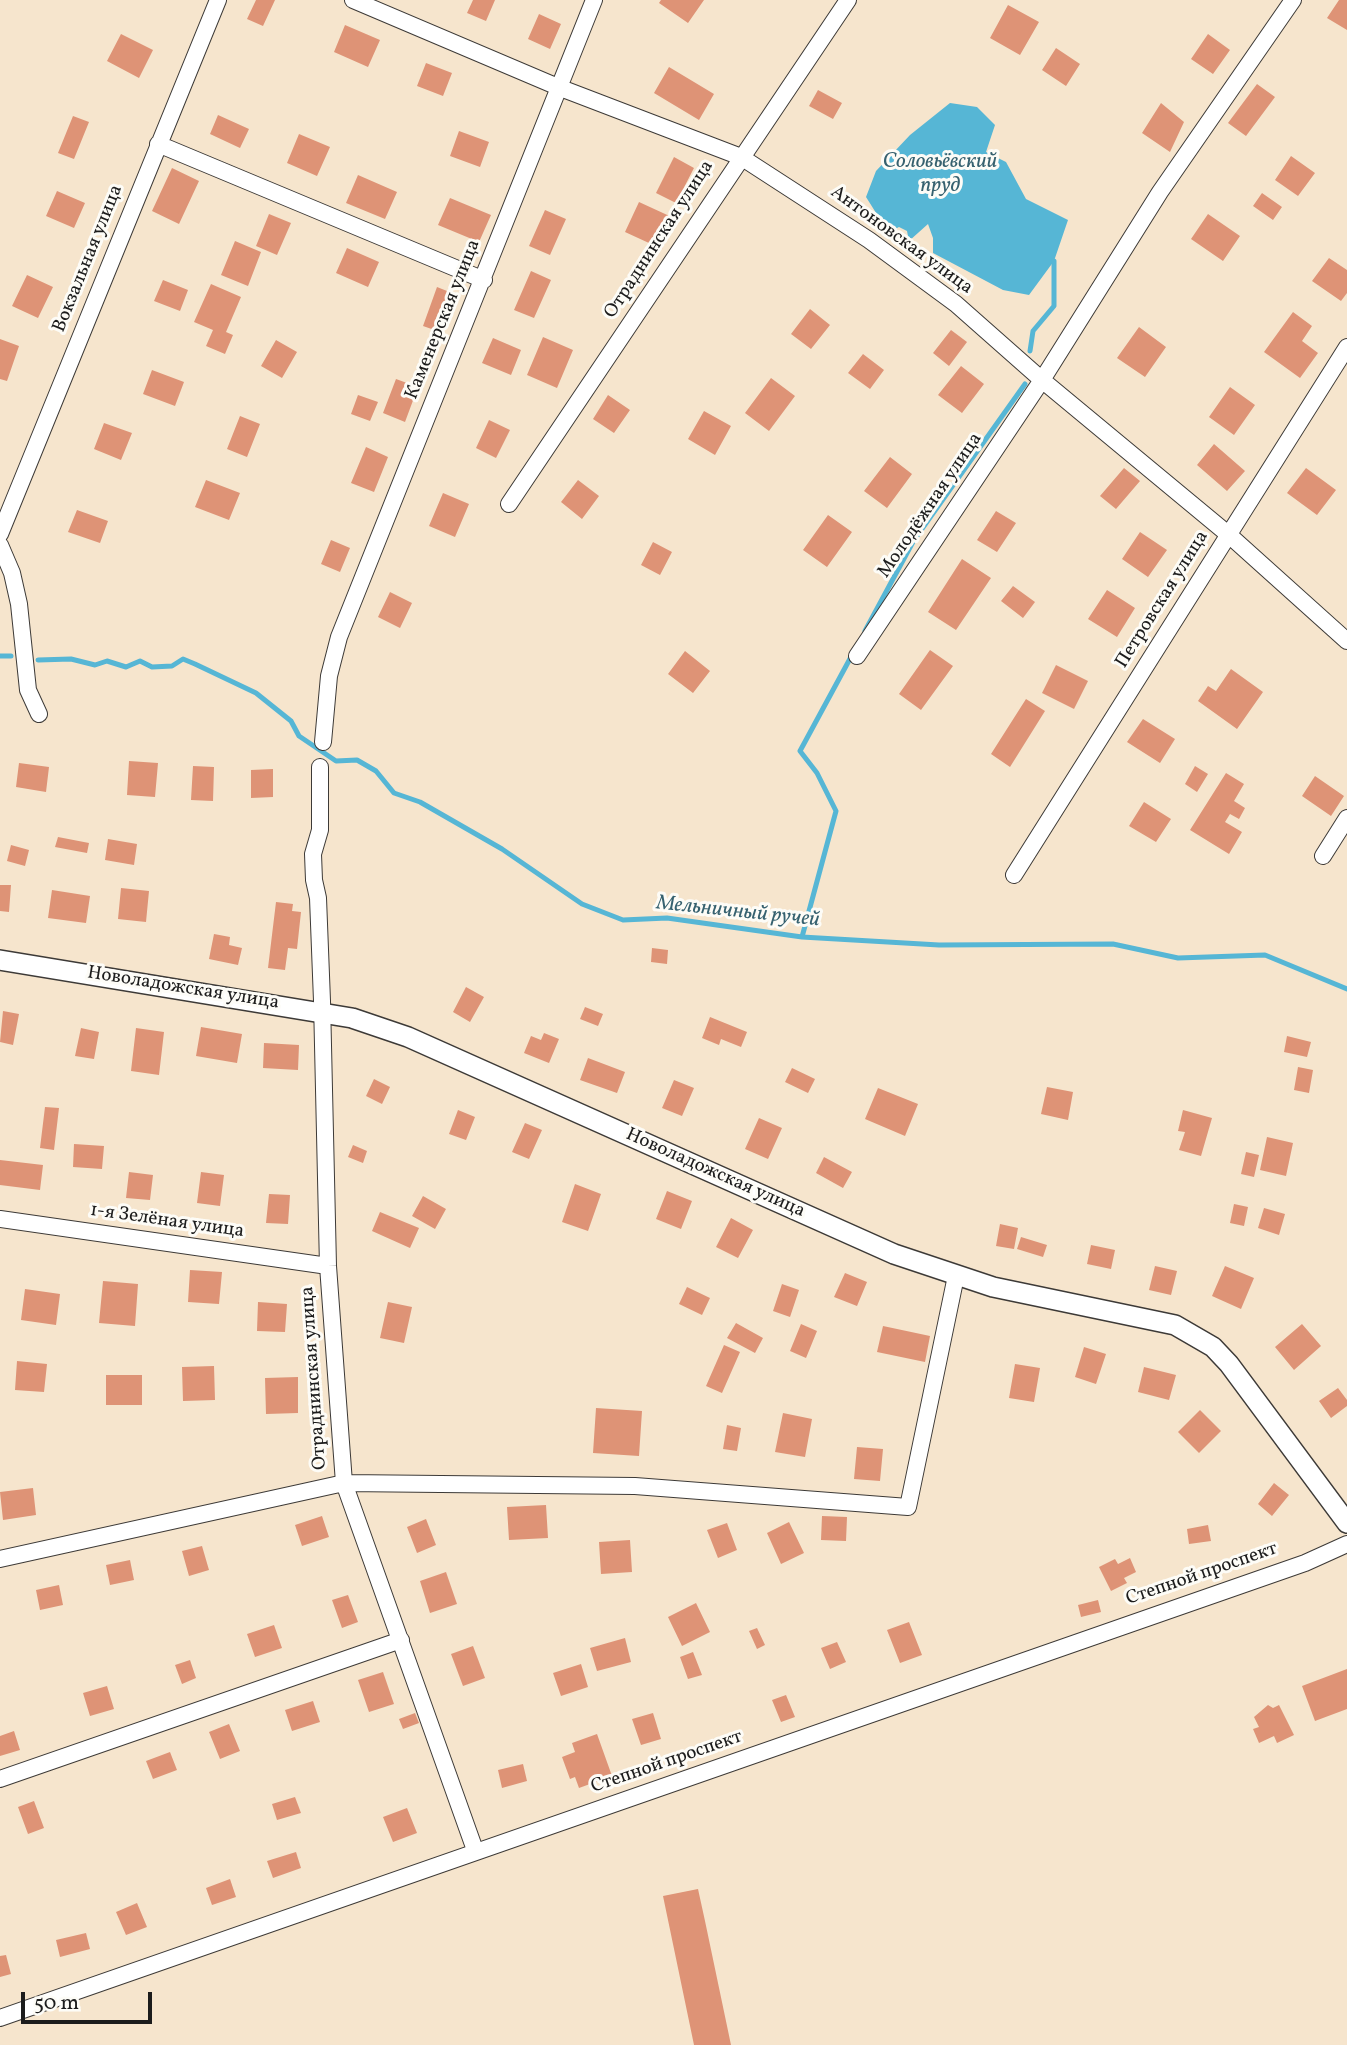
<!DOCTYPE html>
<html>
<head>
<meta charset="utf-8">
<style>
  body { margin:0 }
  #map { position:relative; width:1347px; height:2045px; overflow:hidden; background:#f6e5cd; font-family:Vollkorn,serif }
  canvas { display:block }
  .scale { position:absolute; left:21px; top:1992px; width:131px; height:32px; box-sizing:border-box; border:4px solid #1c1c1c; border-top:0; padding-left:9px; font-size:21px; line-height:24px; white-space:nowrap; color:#1c1c1c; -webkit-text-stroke:5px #fdfcf7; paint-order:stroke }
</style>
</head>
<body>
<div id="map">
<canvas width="1347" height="2045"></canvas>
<div class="scale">50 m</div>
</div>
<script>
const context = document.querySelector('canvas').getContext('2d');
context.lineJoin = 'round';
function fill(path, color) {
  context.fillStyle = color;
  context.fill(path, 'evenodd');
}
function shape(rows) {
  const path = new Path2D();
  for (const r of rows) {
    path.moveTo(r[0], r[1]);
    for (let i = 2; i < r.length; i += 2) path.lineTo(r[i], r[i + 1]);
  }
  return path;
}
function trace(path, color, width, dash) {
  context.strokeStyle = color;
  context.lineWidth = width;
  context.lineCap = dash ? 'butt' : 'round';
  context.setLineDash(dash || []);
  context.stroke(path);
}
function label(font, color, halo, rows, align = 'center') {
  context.font = font + ' Vollkorn,serif';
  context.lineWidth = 6;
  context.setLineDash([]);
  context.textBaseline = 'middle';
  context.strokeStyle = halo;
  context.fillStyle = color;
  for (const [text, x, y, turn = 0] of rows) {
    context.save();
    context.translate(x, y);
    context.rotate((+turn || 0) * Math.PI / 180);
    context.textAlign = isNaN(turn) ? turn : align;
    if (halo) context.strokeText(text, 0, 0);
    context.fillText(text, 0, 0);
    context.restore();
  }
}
fill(shape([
  [950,103,977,107,995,125,986,152,1006,162,1026,199,1068,220,1054,261,1029,295,1003,290,933,253,933,238,928,224,909,241,907,231,899,227,893,230,883,224,866,197,876,171,910,135]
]), '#56b6d5');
trace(shape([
  [1030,351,1033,331,1054,306,1054,261],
  [865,631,914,540,1025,384],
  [0,656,11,656],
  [38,660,71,659,95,665,107,661,126,667,140,661,152,667,172,666,183,659,195,664,256,693,291,721,299,736,336,761,357,760,376,771,394,793,420,802,502,849,582,904,623,920,667,918,802,937,939,945,1113,944,1178,958,1265,955,1347,989],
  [802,937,836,811,817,773,800,751,852,655]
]), '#56b6d5', 5);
fill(shape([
  [256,0,275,0,263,26,247,19],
  [473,0,495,0,486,21,467,13],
  [661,0,704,0,688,23,659,3],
  [1339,0,1347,0,1347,30,1327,18],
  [1008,5,1039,22,1020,55,990,38],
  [539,14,561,24,550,49,528,39],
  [345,25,380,40,368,67,334,52],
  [121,34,153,50,139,78,107,61],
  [1208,34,1230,50,1213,74,1191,59],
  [1056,48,1080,64,1066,86,1042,70],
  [426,63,452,73,443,96,417,86],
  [669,67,714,94,699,120,654,93],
  [1257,84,1275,97,1246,136,1228,123],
  [818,90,842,103,833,119,809,106],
  [1161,103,1184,122,1170,152,1142,133],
  [218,115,249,129,240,148,210,134],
  [73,116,89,122,74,159,58,153],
  [459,131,489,142,480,167,450,156],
  [299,134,330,147,317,176,287,163],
  [1291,156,1315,173,1298,196,1275,180],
  [674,157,694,168,676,203,656,193],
  [172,168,199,181,179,224,152,211],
  [358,175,397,192,385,219,346,203],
  [57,191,85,203,74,228,46,216],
  [1262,193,1282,207,1273,220,1253,206],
  [450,198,491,215,479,242,438,225],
  [639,202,676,219,662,249,625,232],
  [545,210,566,219,550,255,529,246],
  [269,214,291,223,277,255,256,246],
  [1208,214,1240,236,1223,261,1191,239],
  [235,241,261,252,248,286,221,275],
  [347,248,379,262,368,287,336,273],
  [1329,258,1347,270,1347,293,1341,301,1312,281],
  [531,271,551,280,534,318,514,310],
  [27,275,53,287,38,318,12,306],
  [163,280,188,290,180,311,154,301],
  [211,284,241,297,226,332,233,335,225,354,206,346,213,330,194,322],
  [437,287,457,295,443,333,423,326],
  [810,309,830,325,811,349,791,334],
  [1293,312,1312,326,1302,341,1318,353,1300,378,1264,352],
  [1139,327,1166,347,1145,377,1117,358],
  [951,330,967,342,949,366,933,353],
  [543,337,573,350,557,388,527,375],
  [493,338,521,350,511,375,482,363],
  [0,339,19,346,7,381,0,379],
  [276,340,297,352,282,378,261,366],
  [863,354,884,370,870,389,848,373],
  [961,366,984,384,962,413,938,395],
  [152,370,184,382,175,406,143,394],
  [771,378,795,396,769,431,745,413],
  [396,379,418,387,405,422,383,413],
  [1230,387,1255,405,1234,435,1209,417],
  [358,395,378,402,370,421,351,414],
  [608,395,630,410,614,433,593,419],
  [704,411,731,426,715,455,688,439],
  [240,416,260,424,247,457,227,449],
  [489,420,510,430,496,458,476,448],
  [104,423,132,433,121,460,94,449],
  [1214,444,1245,471,1227,491,1197,465],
  [366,447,388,457,374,492,351,483],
  [890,457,912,474,887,508,864,491],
  [1124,468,1140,481,1116,509,1100,496],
  [1306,468,1336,490,1317,515,1287,493],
  [206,480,240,493,229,520,195,507],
  [578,480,599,496,582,519,561,502],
  [443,493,469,504,455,537,429,526],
  [77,510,108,521,100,543,68,532],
  [996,511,1016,523,997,552,977,540],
  [828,515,852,532,827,567,803,550],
  [1140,532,1167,550,1148,577,1122,559],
  [331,540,350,548,340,572,321,564],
  [653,542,672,552,660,575,641,565],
  [962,559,991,578,956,630,928,612],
  [1013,586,1035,602,1023,618,1001,601],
  [1107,590,1135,608,1117,637,1088,619],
  [390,592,412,603,400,628,378,617],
  [930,650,953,666,921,710,899,694],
  [685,651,710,671,693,693,668,674],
  [1056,665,1088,681,1074,709,1042,693],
  [1231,669,1263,692,1237,729,1198,701,1208,686,1216,691],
  [1026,699,1045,711,1010,767,991,754],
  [1143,719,1175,739,1160,763,1127,742],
  [129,761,158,763,155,797,127,795],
  [19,763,49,767,46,792,16,787],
  [193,766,214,767,213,801,191,800],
  [1195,766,1208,774,1197,792,1185,784],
  [273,769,273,797,251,798,251,770],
  [1226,773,1244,784,1234,801,1245,808,1239,819,1230,814,1225,822,1242,832,1229,854,1190,830],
  [1315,776,1344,796,1331,816,1302,796],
  [1144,802,1171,819,1156,842,1129,826],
  [58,837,89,843,87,853,55,847],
  [108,839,137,844,134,865,105,860],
  [11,845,29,850,25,866,7,861],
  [0,885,11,885,9,912,0,911],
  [121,888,149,891,146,922,118,919],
  [52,890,90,896,86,923,48,918],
  [276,902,293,904,292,911,301,912,297,949,288,948,285,970,268,968],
  [214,934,230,937,229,945,242,948,238,965,209,959],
  [652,948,668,950,667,964,651,962],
  [466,987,484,997,470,1022,453,1012],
  [585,1007,603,1014,598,1026,580,1019],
  [3,1011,19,1014,13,1045,0,1042],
  [710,1017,747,1032,741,1047,721,1039,719,1045,702,1038],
  [201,1027,242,1034,237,1063,196,1056],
  [81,1028,99,1032,94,1059,75,1056],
  [136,1028,164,1032,159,1075,131,1071],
  [544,1033,559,1039,549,1063,524,1053,531,1036,541,1040],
  [1287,1036,1311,1042,1307,1057,1284,1052],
  [264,1043,299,1045,298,1070,263,1068],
  [588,1058,625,1072,617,1093,580,1080],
  [1298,1067,1313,1070,1309,1093,1294,1090],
  [792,1068,815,1079,808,1093,785,1082],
  [374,1079,390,1087,382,1104,366,1096],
  [674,1080,694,1088,682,1116,662,1108],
  [1047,1087,1073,1092,1068,1120,1041,1114],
  [878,1088,918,1104,905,1136,865,1119],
  [45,1107,59,1108,54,1150,40,1148],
  [458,1110,475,1117,466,1140,449,1134],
  [1183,1110,1212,1118,1201,1156,1179,1150,1185,1132,1178,1131],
  [759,1118,782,1128,768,1159,745,1149],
  [525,1123,542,1130,529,1159,512,1152],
  [1267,1137,1293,1143,1286,1176,1260,1170],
  [74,1144,104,1146,102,1169,73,1167],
  [353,1145,367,1151,363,1163,348,1157],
  [1246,1152,1259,1155,1254,1177,1241,1174],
  [824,1157,852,1172,843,1188,816,1173],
  [0,1160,43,1165,40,1190,0,1185],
  [129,1172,153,1175,150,1200,126,1198],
  [201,1172,224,1175,220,1206,197,1203],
  [575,1184,601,1194,588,1231,562,1222],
  [667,1191,692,1201,681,1229,656,1219],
  [269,1194,290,1195,288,1224,266,1223],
  [423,1196,446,1209,435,1229,412,1216],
  [1234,1204,1248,1207,1244,1226,1230,1223],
  [1264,1208,1285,1214,1279,1235,1258,1228],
  [380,1212,419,1228,410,1248,372,1231],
  [731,1218,753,1230,738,1258,716,1247],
  [1000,1224,1018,1228,1014,1249,996,1246],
  [1021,1237,1047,1245,1043,1257,1017,1249],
  [1091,1245,1115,1250,1111,1269,1087,1264],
  [1155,1266,1177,1271,1171,1295,1149,1290],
  [1225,1266,1254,1278,1241,1309,1212,1296],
  [190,1270,222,1272,219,1304,188,1302],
  [845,1273,867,1282,857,1306,834,1297],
  [103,1281,138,1284,135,1326,99,1323],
  [782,1284,799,1290,790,1317,773,1311],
  [687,1287,710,1298,702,1315,679,1304],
  [25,1289,60,1294,56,1325,21,1320],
  [258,1302,287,1304,285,1332,257,1331],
  [388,1302,412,1307,404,1343,380,1338],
  [736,1323,763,1338,755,1353,727,1338],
  [801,1324,817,1331,806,1358,790,1351],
  [1302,1324,1321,1346,1294,1370,1275,1347],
  [883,1326,930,1336,925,1362,877,1352],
  [724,1345,740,1352,722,1393,706,1386],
  [1084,1347,1106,1354,1096,1384,1075,1377],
  [17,1361,47,1364,44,1392,15,1390],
  [1015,1364,1040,1368,1034,1402,1009,1398],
  [214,1366,215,1400,183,1401,182,1367],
  [1144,1367,1176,1375,1169,1400,1138,1392],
  [106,1375,142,1375,142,1405,106,1405],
  [298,1377,298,1413,266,1414,265,1378],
  [1338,1388,1347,1400,1347,1406,1331,1418,1319,1401],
  [596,1408,642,1411,639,1456,593,1453],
  [1200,1410,1221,1431,1199,1453,1178,1432],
  [783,1413,812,1419,805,1457,775,1452],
  [727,1425,741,1428,737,1451,723,1449],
  [857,1447,883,1449,880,1481,854,1479],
  [1274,1483,1289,1495,1272,1516,1258,1504],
  [33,1488,36,1515,3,1520,0,1492],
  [546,1505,548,1538,509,1540,507,1507],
  [322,1516,329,1537,302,1546,295,1525],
  [822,1516,847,1517,846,1541,821,1540],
  [426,1519,436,1545,417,1553,407,1527],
  [789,1522,804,1553,781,1564,767,1533],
  [727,1523,737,1550,718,1558,707,1530],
  [1208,1525,1211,1541,1189,1544,1187,1529],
  [630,1540,632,1572,601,1574,599,1542],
  [202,1546,209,1570,189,1576,182,1551],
  [1130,1558,1136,1572,1124,1578,1127,1583,1111,1591,1099,1567,1115,1559,1118,1564],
  [130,1560,134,1580,110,1585,106,1565],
  [446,1572,457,1604,430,1613,420,1581],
  [59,1585,63,1605,40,1610,36,1590],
  [348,1595,358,1622,342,1628,332,1600],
  [1098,1600,1101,1612,1081,1617,1078,1605],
  [696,1603,710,1632,682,1646,668,1617],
  [909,1622,922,1655,900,1663,887,1630],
  [274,1625,282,1648,255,1657,247,1634],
  [757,1628,765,1645,757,1649,749,1631],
  [625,1638,631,1662,597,1671,590,1648],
  [837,1642,846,1662,830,1669,821,1648],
  [473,1646,485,1678,463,1686,451,1654],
  [693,1652,702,1675,688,1679,680,1657],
  [190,1660,196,1678,182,1684,175,1665],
  [581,1664,588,1687,561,1696,553,1673],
  [1347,1669,1347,1709,1315,1721,1302,1686],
  [383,1672,394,1704,369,1712,358,1680],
  [107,1686,114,1709,90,1716,83,1693],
  [786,1695,795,1717,781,1722,772,1700],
  [313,1701,320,1722,292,1731,285,1710],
  [1268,1705,1273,1708,1279,1705,1294,1735,1277,1743,1274,1736,1259,1743,1253,1729,1259,1727,1254,1717],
  [415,1713,419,1723,403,1729,399,1719],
  [653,1713,661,1739,641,1745,632,1719],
  [229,1724,240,1751,220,1759,209,1732],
  [14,1731,20,1750,0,1756,0,1736],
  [597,1734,612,1776,579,1788,575,1777,570,1779,562,1757,575,1752,572,1743],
  [170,1752,177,1770,153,1779,146,1761],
  [523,1764,527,1781,502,1788,498,1770],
  [295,1797,301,1813,277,1820,272,1804],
  [34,1801,44,1828,28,1834,18,1807],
  [407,1808,417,1833,393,1842,383,1817],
  [296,1852,301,1868,273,1878,267,1861],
  [230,1879,236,1897,212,1905,206,1888],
  [698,1889,705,1921,731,2045,694,2045,663,1896],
  [137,1903,147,1927,126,1935,116,1912],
  [86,1933,90,1949,60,1957,56,1940],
  [6,1955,11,1974,0,1977,0,1956]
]), '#de9376');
const minor = shape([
  [353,0,558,87,741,157,869,240,956,304,1042,380,1229,535,1347,641],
  [158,144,484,280],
  [509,504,848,0],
  [0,534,218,0],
  [0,545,12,573,19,604,28,690,39,714],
  [857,656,1042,380,1160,192,1293,0],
  [323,742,329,676,339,637,594,0],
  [320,767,320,830,313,854,314,880,318,898,322,1001,328,1266,344,1483,475,1850],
  [1323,856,1347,818],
  [1014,875,1347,347],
  [0,1219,328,1266],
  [0,1559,344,1483,635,1486,908,1507,956,1276],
  [0,1779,401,1640],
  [0,2018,1305,1563,1347,1544]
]);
const tertiary = shape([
  [0,960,352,1018,408,1037,894,1254,993,1287,1175,1325,1213,1347,1229,1364,1347,1523]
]);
trace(minor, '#3d3a37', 18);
trace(tertiary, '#3d3a37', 22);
trace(minor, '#fff', 16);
trace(tertiary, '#fff', 19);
label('19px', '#1c1c1c', '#fdfcf7', [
  ["Отраднинская улица",660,240,-57],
  ["Антоновская улица",901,241,36],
  ["Вокзальная улица",89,259,-68],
  ["Каменерская улица",444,320,-68],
  ["Молодёжная улица",931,506,-56],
  ["Петровская улица",1163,600,-58],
  ["Новоладожская улица",183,989,9],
  ["Новоладожская улица",715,1174,24],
  ["1-я Зелёная улица",167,1222,8],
  ["Отраднинская улица",315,1378,-94],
  ["Степной проспект",1202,1575,-19],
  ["Степной проспект",667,1763,-19]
]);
label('italic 21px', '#36616f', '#fdfcf7', [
  ["Соловьёвский",940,163],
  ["пруд",940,187],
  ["Мельничный ручей",738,913,6]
]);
</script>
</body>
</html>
